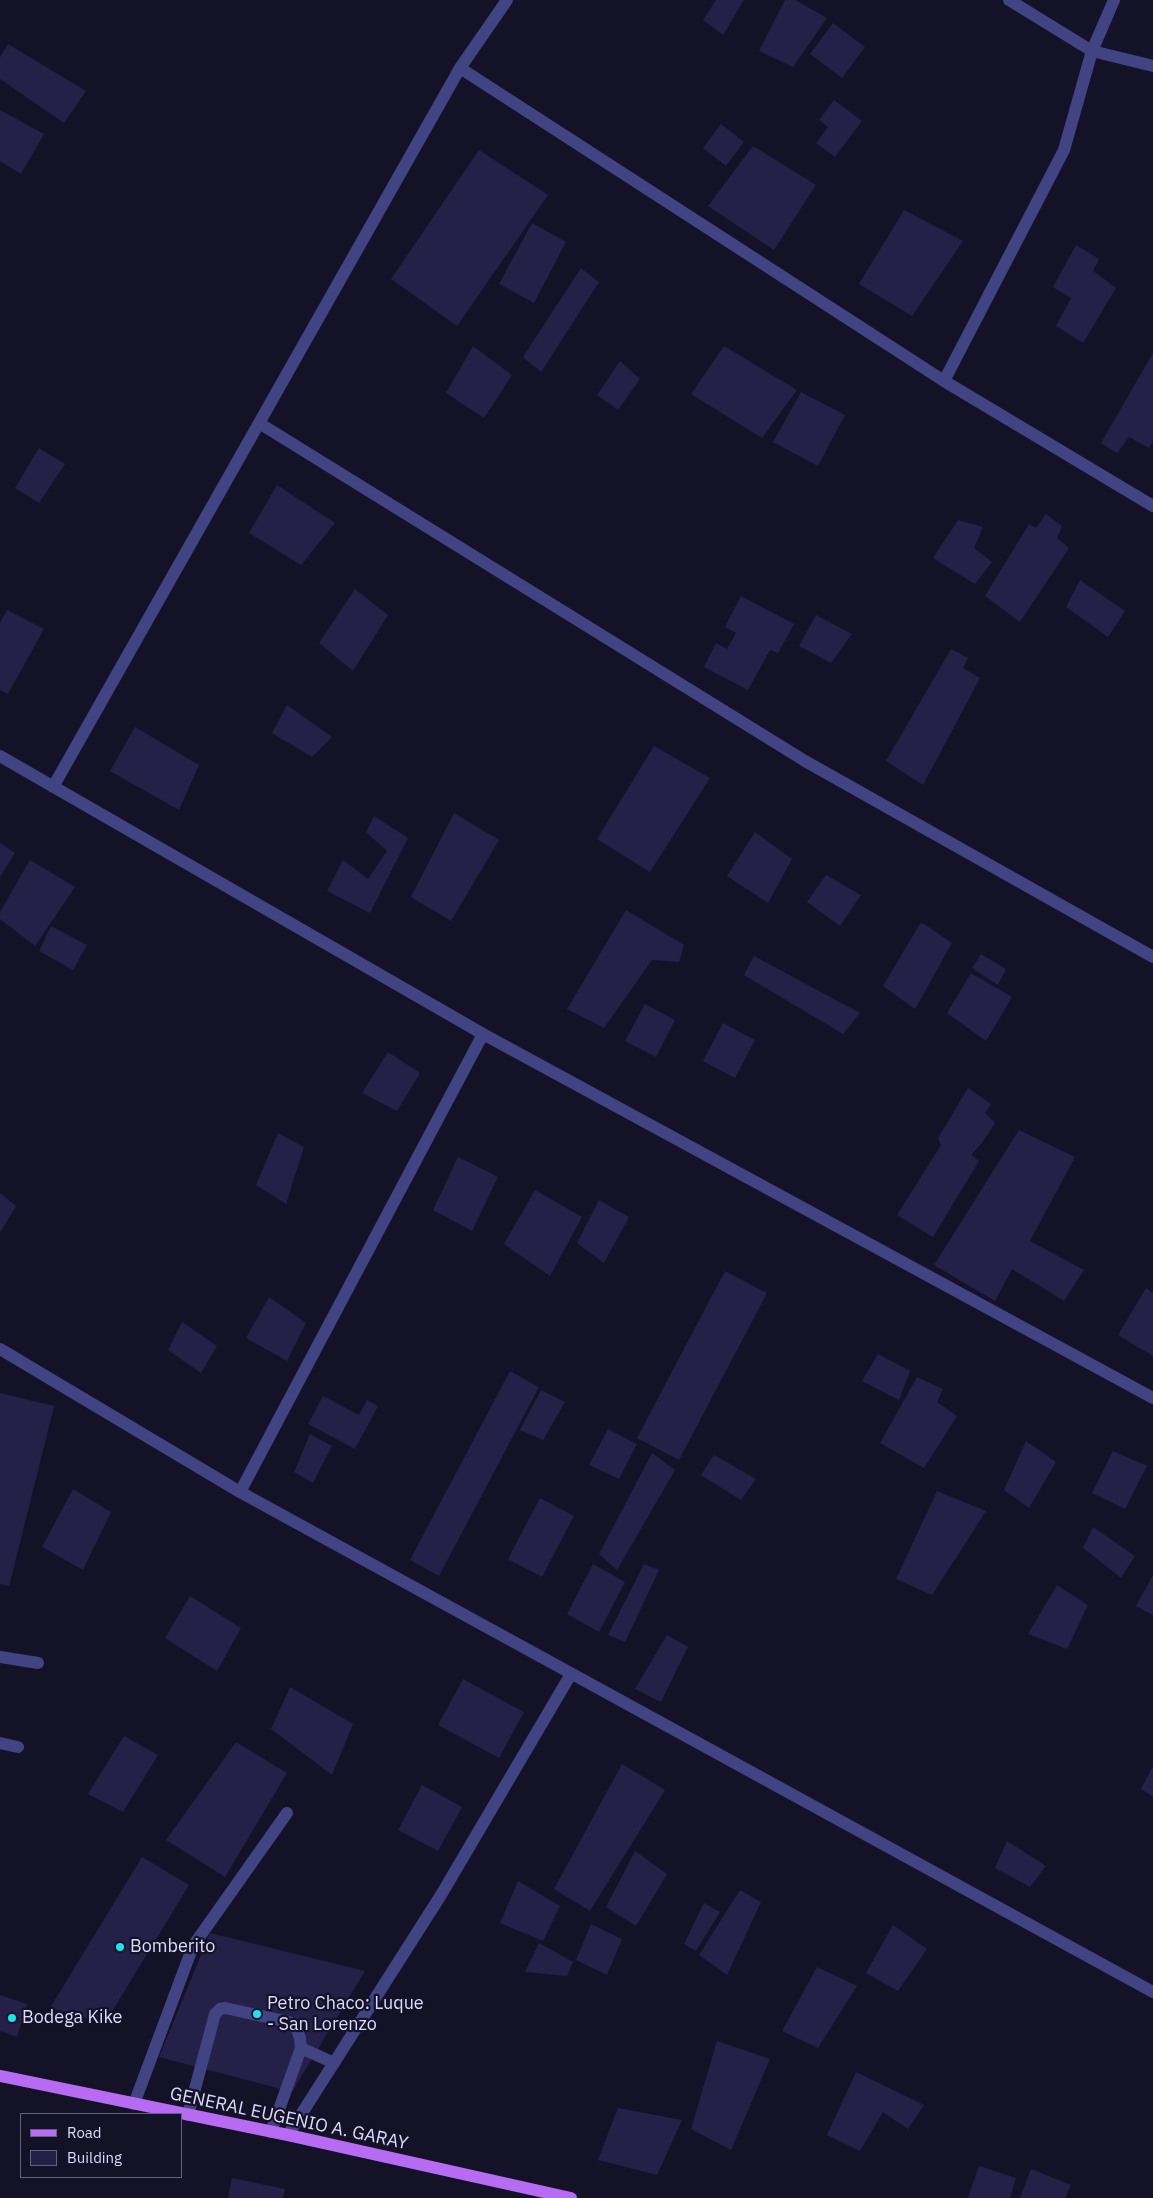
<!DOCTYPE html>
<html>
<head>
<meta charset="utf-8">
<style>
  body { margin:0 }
  #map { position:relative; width:1153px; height:2198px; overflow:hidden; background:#141227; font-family:"IBM Plex Sans",sans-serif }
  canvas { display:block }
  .legend { position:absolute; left:20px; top:2113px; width:162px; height:65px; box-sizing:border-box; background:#141227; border:1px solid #64627c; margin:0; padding:6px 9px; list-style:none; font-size:15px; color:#dddbfc }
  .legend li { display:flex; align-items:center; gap:10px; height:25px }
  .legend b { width:25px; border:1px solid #64627c }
</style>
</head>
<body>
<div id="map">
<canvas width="1153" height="2198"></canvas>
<ul class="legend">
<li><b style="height:6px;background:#b76bf3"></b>Road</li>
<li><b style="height:14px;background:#252047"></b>Building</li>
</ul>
</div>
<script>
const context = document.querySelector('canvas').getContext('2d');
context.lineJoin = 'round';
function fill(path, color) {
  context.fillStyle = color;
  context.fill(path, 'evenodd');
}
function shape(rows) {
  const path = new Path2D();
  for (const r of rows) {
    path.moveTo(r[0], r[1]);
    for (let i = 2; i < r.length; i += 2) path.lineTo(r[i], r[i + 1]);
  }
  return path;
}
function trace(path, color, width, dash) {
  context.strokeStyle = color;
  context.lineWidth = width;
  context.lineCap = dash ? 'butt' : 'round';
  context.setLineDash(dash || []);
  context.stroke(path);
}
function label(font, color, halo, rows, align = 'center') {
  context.font = font + ' "IBM Plex Sans",sans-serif';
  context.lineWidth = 4.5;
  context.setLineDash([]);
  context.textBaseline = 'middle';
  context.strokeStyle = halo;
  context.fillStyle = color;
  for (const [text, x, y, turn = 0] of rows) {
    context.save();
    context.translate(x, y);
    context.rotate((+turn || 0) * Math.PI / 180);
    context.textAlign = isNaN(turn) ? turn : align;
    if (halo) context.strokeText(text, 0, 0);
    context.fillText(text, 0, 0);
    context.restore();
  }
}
fill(shape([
  [716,0,744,0,723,35,703,20],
  [785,0,795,0,827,18,793,67,759,51],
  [833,23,865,47,842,78,810,54],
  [8,44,86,91,64,123,0,79,0,57],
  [834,100,862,121,835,157,816,143,828,127,819,120],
  [0,110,44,134,21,174,0,161],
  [721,124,744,142,726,166,703,148],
  [753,146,816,185,774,250,708,206],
  [479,150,548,195,457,326,391,279],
  [904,210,963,241,912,316,859,284],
  [532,223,566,242,534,303,499,284],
  [1076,245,1099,259,1093,271,1116,288,1083,343,1056,326,1071,298,1053,287],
  [581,268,599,282,541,372,523,357],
  [473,346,512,375,484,418,446,393],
  [724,346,797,390,762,438,691,394],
  [1153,353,1153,441,1149,448,1129,437,1117,453,1101,443],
  [620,361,640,379,618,410,597,395],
  [801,392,845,415,818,466,773,442],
  [39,448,65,464,39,503,15,488],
  [277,485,335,523,301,565,249,533],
  [1046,514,1062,526,1057,538,1069,548,1020,622,985,596,1029,524,1036,528],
  [958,520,983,527,974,548,992,562,975,584,933,558],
  [1080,580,1125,611,1108,637,1066,607],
  [355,589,388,615,353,671,319,643],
  [741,596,794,624,778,653,770,650,748,690,704,667,716,643,727,649,736,633,725,627],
  [7,610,44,629,8,694,0,690,0,623],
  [816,615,852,634,831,663,799,646],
  [951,649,968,658,963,668,980,678,923,785,886,761],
  [287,705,332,737,312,757,272,733],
  [135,727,199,765,179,810,110,771],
  [654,746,710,778,650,872,597,839],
  [454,813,499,840,451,921,411,897],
  [374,816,408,838,370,913,327,891,343,860,368,879,387,851,366,832],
  [755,832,792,859,768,903,727,876],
  [0,843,15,853,0,877],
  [30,860,75,887,35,946,0,919,0,912],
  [826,875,861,895,840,926,807,902],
  [626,910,684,945,679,962,652,960,604,1028,567,1009],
  [921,922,952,943,915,1009,883,986],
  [51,926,87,945,73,970,39,951],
  [981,954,1006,969,998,985,972,968],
  [754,956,860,1013,843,1034,744,975],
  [971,973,1012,997,986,1041,947,1013],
  [645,1004,675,1020,656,1057,625,1041],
  [723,1023,755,1040,735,1078,703,1061],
  [388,1052,420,1073,397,1111,362,1093],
  [968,1088,991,1104,985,1113,995,1123,982,1143,971,1155,979,1161,933,1237,897,1215,941,1145,938,1138],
  [1019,1130,1075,1157,1030,1241,1084,1270,1064,1301,1012,1269,995,1301,934,1265],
  [278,1133,304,1147,286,1204,256,1185],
  [458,1157,498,1177,472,1231,433,1210],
  [535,1190,582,1217,550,1276,504,1244],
  [0,1193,16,1206,0,1233],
  [599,1200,629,1217,604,1263,577,1243],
  [725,1271,767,1293,679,1460,637,1438],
  [1146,1288,1153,1293,1153,1356,1118,1335],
  [269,1297,306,1323,287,1361,246,1338],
  [182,1322,217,1346,201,1373,168,1350],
  [878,1354,910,1371,899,1400,862,1381],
  [510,1371,539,1387,439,1576,410,1560],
  [917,1377,943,1389,937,1402,957,1416,924,1468,880,1443],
  [541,1390,565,1402,543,1440,520,1430],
  [0,1393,54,1406,9,1586,0,1584],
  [323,1396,359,1415,367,1400,378,1406,355,1449,308,1424],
  [608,1429,637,1444,619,1479,589,1465],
  [310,1434,332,1446,313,1483,294,1472],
  [1026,1441,1056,1462,1029,1508,1004,1490],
  [1113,1451,1147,1466,1125,1509,1092,1493],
  [652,1453,675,1470,617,1570,599,1554],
  [714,1455,756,1479,741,1500,701,1475],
  [73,1489,111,1512,83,1570,42,1547],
  [937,1491,986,1511,932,1595,896,1579],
  [540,1498,574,1516,542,1577,508,1559],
  [1093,1527,1135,1556,1121,1578,1083,1548],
  [593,1564,625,1582,599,1632,567,1614],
  [644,1564,659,1570,625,1642,608,1635],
  [1153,1575,1153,1615,1136,1606],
  [1057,1585,1088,1605,1067,1649,1028,1634],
  [190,1596,241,1628,217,1671,165,1638],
  [667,1635,688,1647,661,1702,635,1689],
  [463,1679,524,1712,499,1758,438,1725],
  [290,1687,353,1724,332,1775,271,1729],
  [124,1736,158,1755,123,1812,88,1794],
  [236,1742,287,1773,225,1877,166,1840],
  [622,1764,665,1790,590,1911,554,1889],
  [1153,1766,1153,1797,1141,1789],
  [422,1785,462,1807,438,1851,398,1830],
  [1007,1841,1046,1866,1030,1887,995,1868],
  [635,1851,667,1874,636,1926,606,1907],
  [142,1857,189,1885,105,2023,50,2008],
  [518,1881,560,1906,543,1941,500,1923],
  [740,1890,761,1902,727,1975,699,1955],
  [704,1903,720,1912,696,1951,684,1944],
  [591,1924,622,1939,607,1975,576,1960],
  [893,1925,927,1949,898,1991,866,1973],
  [210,1933,365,1971,292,2092,159,2057],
  [539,1943,573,1962,567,1976,525,1972],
  [817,1967,857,1986,818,2048,782,2031],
  [0,1995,27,2004,17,2037,0,2031],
  [717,2041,770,2059,731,2150,691,2129],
  [856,2072,924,2105,908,2129,883,2112,860,2151,827,2135],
  [618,2108,682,2120,657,2175,598,2160],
  [979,2166,1016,2178,1010,2198,968,2198],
  [1031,2169,1071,2185,1065,2198,1020,2198],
  [232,2178,285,2189,283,2198,228,2198]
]), '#252047');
trace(shape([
  [0,1657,38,1663],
  [0,1743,18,1747],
  [301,2048,334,2063],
  [134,2104,193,1946,287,1813],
  [188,2115,215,2014,220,2009,225,2008,289,2022,296,2027,300,2038,301,2048,271,2132]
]), '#414383', 12);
trace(shape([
  [1009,0,1092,51,1153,66],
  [460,68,944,381,1153,506],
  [944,381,1064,150,1092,51,1114,0],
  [259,423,805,761,1153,957],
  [0,756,483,1034,1153,1398],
  [53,787,460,68,507,0],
  [0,1349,240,1492,1153,1992],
  [240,1492,483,1034],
  [288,2135,441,1895,571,1674]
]), '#414383', 12);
trace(shape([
  [0,2076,288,2135,571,2198]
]), '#b76bf3', 12);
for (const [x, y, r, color] of [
  [120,1947,5,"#17e7ed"],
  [257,2014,5,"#17e7ed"],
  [12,2018,5,"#17e7ed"]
]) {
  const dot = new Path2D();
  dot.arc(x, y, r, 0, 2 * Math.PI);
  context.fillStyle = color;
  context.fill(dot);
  trace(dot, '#141227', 2);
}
label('18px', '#dddbfc', '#141227', [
  ["Bomberito",130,1947],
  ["Petro Chaco: Luque",267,2004],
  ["- San Lorenzo",267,2025],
  ["Bodega Kike",22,2018]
], 'left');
label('18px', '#dddbfc', '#141227', [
  ["GENERAL EUGENIO A. GARAY",289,2119,12]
]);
</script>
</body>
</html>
